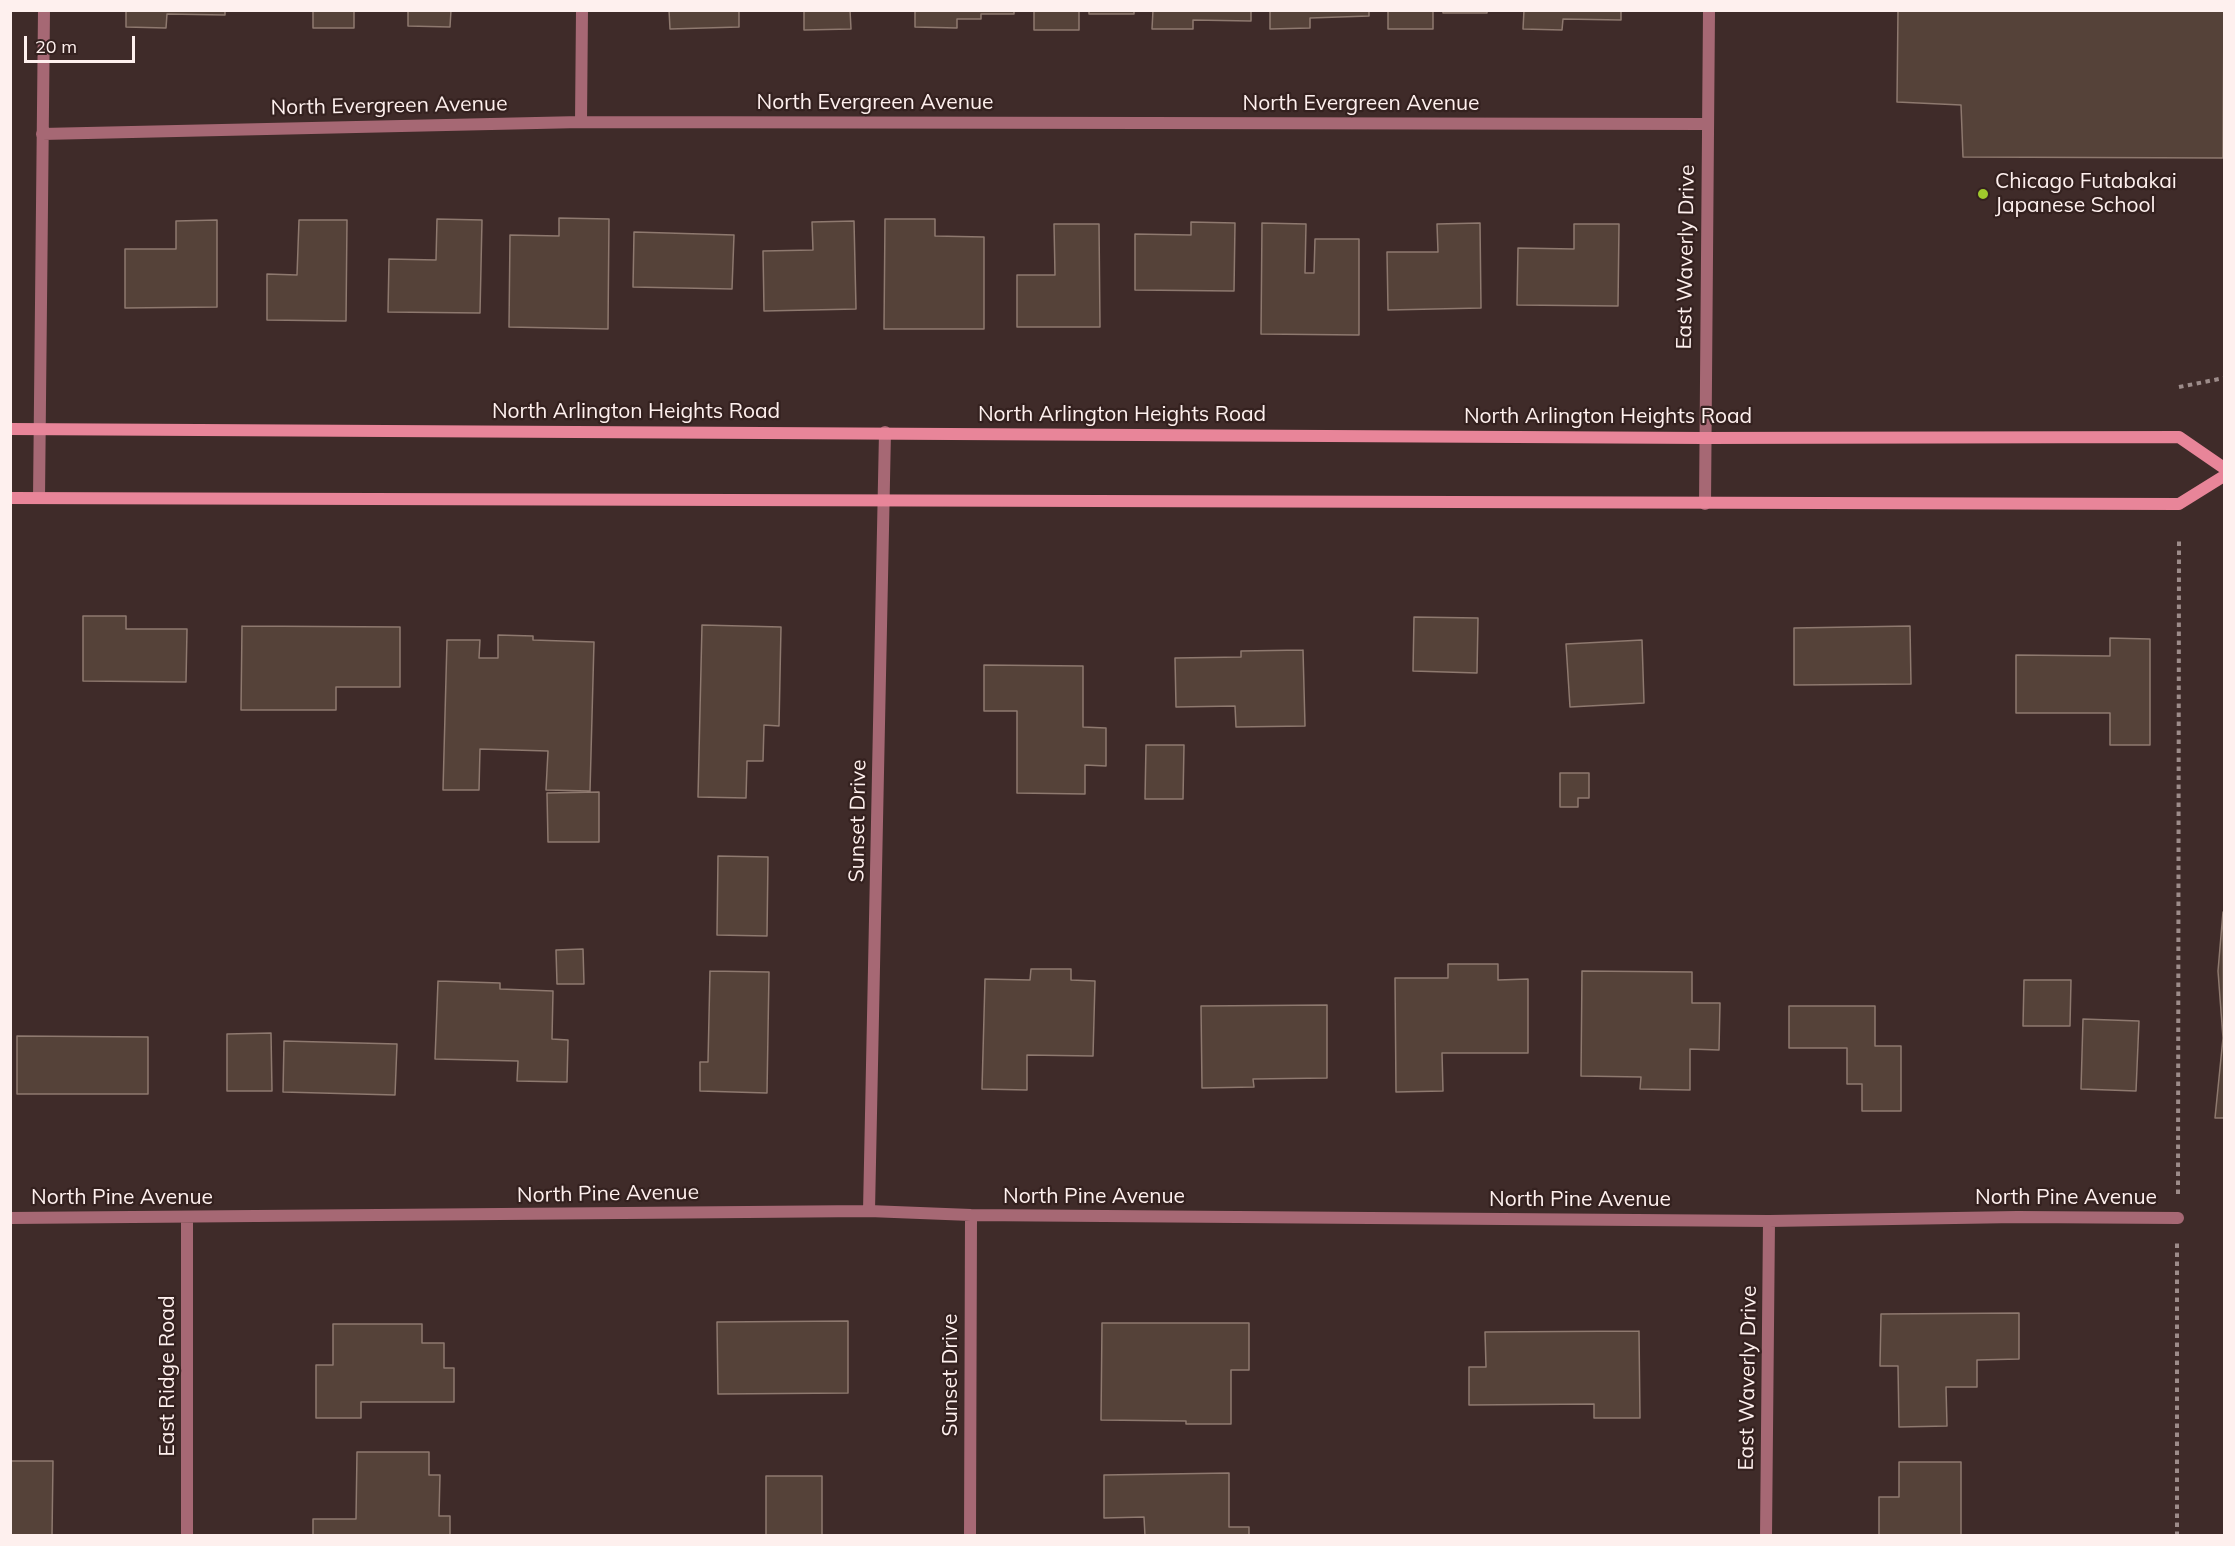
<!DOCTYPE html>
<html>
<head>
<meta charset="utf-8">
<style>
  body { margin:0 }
  #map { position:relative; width:2235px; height:1546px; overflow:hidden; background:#3f2b29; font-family:Mulish,sans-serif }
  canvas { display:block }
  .frame { position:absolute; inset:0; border:12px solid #fef0ee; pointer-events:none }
  .scale { position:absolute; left:24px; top:36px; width:111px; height:27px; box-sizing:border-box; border:3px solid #fef0ee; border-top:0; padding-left:8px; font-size:18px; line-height:21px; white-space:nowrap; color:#fef0ee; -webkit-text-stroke:4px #34211f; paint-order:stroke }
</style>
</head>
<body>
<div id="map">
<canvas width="2235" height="1546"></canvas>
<div class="frame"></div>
<div class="scale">20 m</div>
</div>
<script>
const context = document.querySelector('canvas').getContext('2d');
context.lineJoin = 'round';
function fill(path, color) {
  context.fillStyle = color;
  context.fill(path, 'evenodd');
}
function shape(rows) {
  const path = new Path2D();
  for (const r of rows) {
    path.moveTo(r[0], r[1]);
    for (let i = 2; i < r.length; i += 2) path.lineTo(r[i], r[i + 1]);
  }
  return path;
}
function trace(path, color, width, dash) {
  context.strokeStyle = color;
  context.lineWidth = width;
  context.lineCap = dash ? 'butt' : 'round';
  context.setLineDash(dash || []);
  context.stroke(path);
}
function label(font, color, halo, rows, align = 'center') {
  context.font = font + ' Mulish,sans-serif';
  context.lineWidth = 4.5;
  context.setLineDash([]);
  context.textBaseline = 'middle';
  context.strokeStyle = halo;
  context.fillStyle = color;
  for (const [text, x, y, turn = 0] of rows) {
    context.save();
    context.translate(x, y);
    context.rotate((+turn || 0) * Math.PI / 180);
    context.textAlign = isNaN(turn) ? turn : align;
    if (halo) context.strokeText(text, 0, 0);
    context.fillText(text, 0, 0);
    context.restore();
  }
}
const building = shape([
  [126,10,225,10,225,15,167,14,166,28,126,27,126,10],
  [313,10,354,10,354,28,313,28,313,10],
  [408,10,451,10,450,27,408,26,408,10],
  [669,10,739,10,739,27,670,29,669,10],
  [804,10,850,10,851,29,804,30,804,10],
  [915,10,1014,10,1014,14,981,14,981,19,957,19,957,28,915,27,915,10],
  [1034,10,1079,10,1079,30,1034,30,1034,10],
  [1089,10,1134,10,1134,14,1089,14,1089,10],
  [1153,10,1251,10,1251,21,1193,20,1193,29,1152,29,1153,10],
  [1270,10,1369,10,1369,16,1310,18,1310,28,1270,29,1270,10],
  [1388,10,1433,10,1433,29,1388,29,1388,10],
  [1443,10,1487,10,1487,13,1443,13,1443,10],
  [1524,10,1621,10,1621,20,1563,19,1562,30,1523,29,1524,10],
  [1898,10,2224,10,2223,158,1963,157,1961,105,1897,102,1898,10],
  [559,218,609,219,608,329,509,327,510,235,559,236,559,218],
  [437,219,482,220,480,313,388,312,389,259,436,260,437,219],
  [885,219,935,219,935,236,984,237,984,329,884,329,885,219],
  [217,220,217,307,125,308,125,249,176,249,176,221,217,220],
  [299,220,347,220,346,321,267,320,267,274,297,275,299,220],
  [854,221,856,309,764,311,763,251,813,250,812,222,854,221],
  [1191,222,1235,223,1234,291,1135,290,1135,234,1191,235,1191,222],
  [1262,223,1306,224,1305,273,1314,273,1315,239,1359,239,1359,335,1261,334,1262,223],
  [1480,223,1481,308,1388,310,1387,252,1438,252,1437,224,1480,223],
  [1054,224,1099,224,1100,327,1017,327,1017,275,1055,275,1054,224],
  [1574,224,1619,224,1618,306,1517,305,1518,248,1574,249,1574,224],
  [634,232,734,235,732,289,633,287,634,232],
  [83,616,126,616,126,629,187,629,186,682,83,681,83,616],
  [1414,617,1478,618,1477,673,1413,671,1414,617],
  [702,625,781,627,779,726,764,725,763,761,747,761,746,798,698,797,702,625],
  [242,626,400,627,400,687,336,687,336,710,241,710,242,626],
  [1910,626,1911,684,1794,685,1794,628,1910,626],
  [498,635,533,636,533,640,594,642,590,791,546,790,548,751,480,749,479,790,443,790,447,640,480,640,479,658,498,658,498,635],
  [2110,638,2150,639,2150,745,2110,745,2110,713,2016,713,2016,655,2110,656,2110,638],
  [1642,640,1644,703,1570,707,1566,644,1642,640],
  [1303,650,1305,726,1236,727,1235,706,1176,707,1175,658,1241,657,1241,651,1303,650],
  [984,665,1083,666,1083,727,1106,728,1106,766,1085,765,1085,794,1017,793,1017,711,984,711,984,665],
  [1146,745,1184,745,1183,799,1145,799,1146,745],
  [1560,773,1589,773,1589,798,1578,798,1578,807,1560,807,1560,773],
  [599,792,599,842,548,842,547,793,599,792],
  [718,856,768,857,767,936,717,935,718,856],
  [2223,912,2224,1118,2215,1118,2223,1038,2218,971,2223,912],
  [583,949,584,984,557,984,556,950,583,949],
  [1448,964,1498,964,1498,980,1528,979,1528,1053,1442,1053,1443,1091,1396,1092,1395,978,1448,978,1448,964],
  [1031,969,1071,969,1071,980,1095,981,1093,1056,1027,1055,1027,1090,982,1089,985,979,1030,980,1031,969],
  [710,971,769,972,767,1093,700,1091,700,1062,708,1062,710,971],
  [1582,971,1692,972,1692,1003,1720,1003,1719,1050,1690,1049,1690,1090,1640,1089,1641,1077,1581,1076,1582,971],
  [2024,980,2071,980,2070,1026,2023,1026,2024,980],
  [438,981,500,983,500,989,553,991,552,1039,568,1040,567,1082,517,1081,518,1061,435,1059,438,981],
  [1327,1005,1327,1078,1253,1079,1254,1087,1202,1088,1201,1006,1327,1005],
  [1789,1006,1875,1006,1875,1046,1901,1046,1901,1111,1862,1111,1862,1084,1847,1084,1847,1048,1789,1048,1789,1006],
  [2083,1019,2139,1021,2136,1091,2081,1089,2083,1019],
  [271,1033,272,1091,227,1091,227,1034,271,1033],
  [17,1036,148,1037,148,1094,17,1094,17,1036],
  [284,1041,397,1044,395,1095,283,1092,284,1041],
  [2019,1313,2019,1359,1977,1360,1977,1387,1946,1387,1947,1426,1899,1427,1898,1366,1880,1366,1881,1314,2019,1313],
  [848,1321,848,1393,718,1394,717,1322,848,1321],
  [1102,1323,1249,1323,1249,1370,1231,1370,1231,1424,1186,1424,1186,1421,1101,1420,1102,1323],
  [333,1324,422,1324,422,1343,444,1343,444,1368,454,1368,454,1402,361,1402,361,1418,316,1418,316,1365,333,1365,333,1324],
  [1639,1331,1640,1418,1594,1418,1594,1404,1469,1405,1469,1367,1486,1367,1485,1332,1639,1331],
  [357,1452,429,1452,429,1475,440,1475,439,1516,450,1516,450,1536,313,1536,313,1519,356,1519,357,1452],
  [10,1461,53,1461,52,1536,10,1536,10,1461],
  [1899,1462,1961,1462,1961,1536,1879,1536,1879,1497,1899,1497,1899,1462],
  [1229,1473,1229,1527,1249,1527,1249,1536,1145,1536,1144,1517,1104,1518,1104,1475,1229,1473],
  [766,1476,822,1476,822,1536,766,1536,766,1476]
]);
fill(building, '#554239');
trace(building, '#8e796f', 1.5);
trace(shape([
  [2179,387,2224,378],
  [2178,1194,2179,538],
  [2177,1536,2177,1243]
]), '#9d8c8a', 4, [4.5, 4.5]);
trace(shape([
  [581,122,582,10],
  [42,134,581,122,1708,124],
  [39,498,44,10],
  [1705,504,1709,10],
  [869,1211,885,432],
  [187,1217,187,1536],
  [10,1218,869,1211,971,1215,1769,1221,2017,1217,2178,1218],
  [970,1536,971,1215],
  [1766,1536,1769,1221]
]), '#a66874', 12);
trace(shape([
  [10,429,1704,438,2179,437,2224,468],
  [10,498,2179,504,2224,476]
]), '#e88599', 12);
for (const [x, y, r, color] of [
  [1983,194,6,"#a0c92c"]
]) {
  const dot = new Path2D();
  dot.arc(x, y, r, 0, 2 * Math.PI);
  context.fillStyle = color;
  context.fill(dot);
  trace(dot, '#34211f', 2);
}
label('21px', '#fef0ee', '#34211f', [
  ["North Evergreen Avenue",875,103],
  ["North Evergreen Avenue",1361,104],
  ["North Evergreen Avenue",389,106,-1],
  ["East Waverly Drive",1686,257,-89],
  ["North Arlington Heights Road",636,412],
  ["North Arlington Heights Road",1122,415],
  ["North Arlington Heights Road",1608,417],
  ["Sunset Drive",858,821,-89],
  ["North Pine Avenue",608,1194,-1],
  ["North Pine Avenue",1094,1197],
  ["North Pine Avenue",122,1198],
  ["North Pine Avenue",2066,1198],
  ["North Pine Avenue",1580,1200],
  ["Sunset Drive",951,1375,-90],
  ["East Ridge Road",168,1376,-90],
  ["East Waverly Drive",1748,1378,-89]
]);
label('21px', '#fef0ee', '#34211f', [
  ["Chicago Futabakai",1995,182],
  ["Japanese School",1995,206]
], 'left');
</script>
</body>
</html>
